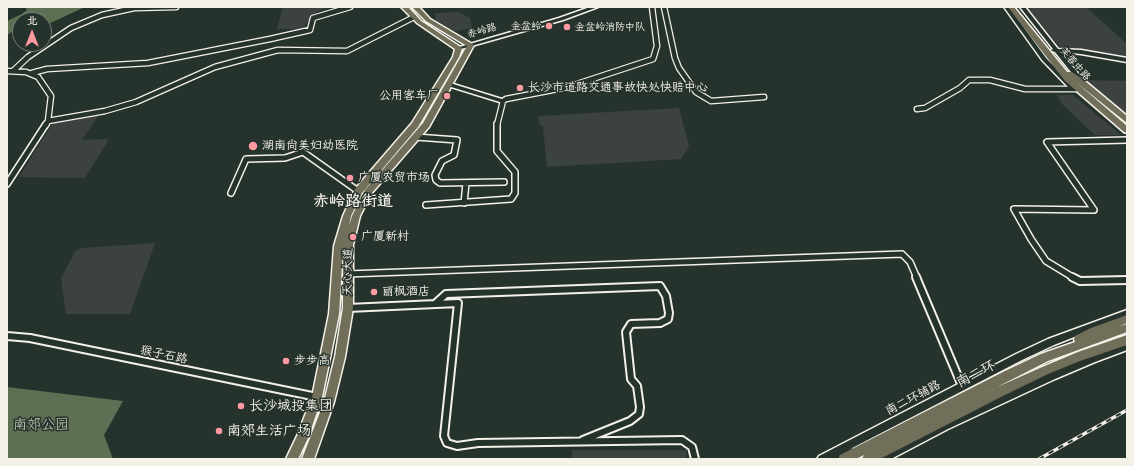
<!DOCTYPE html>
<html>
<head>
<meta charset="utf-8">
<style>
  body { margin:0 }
  #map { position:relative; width:1134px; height:466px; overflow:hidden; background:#26332d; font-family:"Comic Neue","LXGW WenKai TC",sans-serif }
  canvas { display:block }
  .frame { position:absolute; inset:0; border:8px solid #f4f1e8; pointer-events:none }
  .north { position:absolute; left:12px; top:12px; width:40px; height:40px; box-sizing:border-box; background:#26332d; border:1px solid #787f78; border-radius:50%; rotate:0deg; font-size:11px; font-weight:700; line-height:16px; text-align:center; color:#f4f1e8 }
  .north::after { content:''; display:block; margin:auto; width:14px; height:18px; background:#ff9aa2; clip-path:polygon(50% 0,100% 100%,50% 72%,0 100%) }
</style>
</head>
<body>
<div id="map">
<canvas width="1134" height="466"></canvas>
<div class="frame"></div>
<div class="north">北</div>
</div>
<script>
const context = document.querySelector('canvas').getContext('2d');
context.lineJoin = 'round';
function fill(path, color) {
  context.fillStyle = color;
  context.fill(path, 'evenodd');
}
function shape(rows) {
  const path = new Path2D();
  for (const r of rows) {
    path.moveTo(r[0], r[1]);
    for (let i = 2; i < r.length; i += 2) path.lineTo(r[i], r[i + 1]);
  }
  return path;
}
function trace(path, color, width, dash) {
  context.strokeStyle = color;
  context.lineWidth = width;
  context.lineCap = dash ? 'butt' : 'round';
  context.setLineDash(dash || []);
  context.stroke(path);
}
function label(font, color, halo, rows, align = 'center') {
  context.font = font + ' "Comic Neue","LXGW WenKai TC",sans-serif';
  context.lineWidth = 3;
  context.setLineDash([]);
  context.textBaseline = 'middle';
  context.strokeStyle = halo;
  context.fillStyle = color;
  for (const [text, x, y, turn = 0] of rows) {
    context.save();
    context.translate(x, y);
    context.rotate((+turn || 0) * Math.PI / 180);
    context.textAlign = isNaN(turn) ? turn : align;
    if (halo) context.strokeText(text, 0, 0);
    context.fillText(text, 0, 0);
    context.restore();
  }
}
fill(shape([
  [283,7,332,7,317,11,302,29,277,29],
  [1027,7,1086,7,1127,44,1127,57,1060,47],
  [459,12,470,18,472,28,455,31,436,21,435,13],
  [1085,80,1127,81,1127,116,1087,83],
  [1057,95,1073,95,1121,135,1095,135,1062,104],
  [679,108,689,146,681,159,547,167,543,127,539,124,538,116],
  [100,113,82,140,109,139,85,178,19,177,52,124],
  [155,243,130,314,66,314,61,278,75,252,81,248],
  [572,450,686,450,687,459,572,459]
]), '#3c4240');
fill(shape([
  [25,7,85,7,44,26,44,20,20,20,20,27,7,35,7,21,22,14,27,10],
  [7,387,123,401,104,435,113,459,7,459]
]), '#5d7053');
const minorFar2 = shape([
  [664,7,675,58,679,68,696,92,711,101,764,97],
  [7,71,26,72,38,77,51,96,48,121,46,125],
  [13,71,28,57,71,28,102,15,134,8,176,7],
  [32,73,47,69,148,63,270,39,310,30,313,18,350,7],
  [917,109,925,108,960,88,969,80,990,80,1025,89,1076,89],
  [48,121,105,111,136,102,215,67,278,50,347,51,414,17],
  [497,125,503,101,506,99,568,87,653,59,657,46,652,7]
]);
const minorFar1 = shape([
  [416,137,457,140,454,155,442,161,435,175,436,180,440,183,504,182],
  [7,184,46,124],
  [231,193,246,159,285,158,303,152,358,191],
  [464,203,466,183],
  [426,205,511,199,515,193,515,172,497,151,497,124],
  [347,274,902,254,910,262,917,278],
  [1074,278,1046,261,1031,239,1014,209,1094,210,1047,142,1127,140]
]);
const minor = shape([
  [916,277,962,386],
  [1072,277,1080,281,1127,280],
  [435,304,446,294,660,286,666,296,669,313,668,319,660,323,631,324,626,332,631,379,637,386,640,407,639,414,630,421,583,440],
  [348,308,458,303,444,436,447,443,457,446,478,443,682,440,692,447,695,459],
  [7,336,30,338,317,397]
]);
const tertiary = shape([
  [1004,7,1009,7,1046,58,1075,88,1075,90,1071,90,1042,60,1004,7],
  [1020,7,1025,7,1058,49,1081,50,1127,58,1127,62,1081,54,1061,52,1084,81,1081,83,1079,82,1055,52,1052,51,1051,50,1053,49,1020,7],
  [450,83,505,100,506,101,503,103,448,86,448,84,450,83],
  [1127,310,1127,316,1054,345,1022,360,831,459,817,459,819,456,1016,354,1048,339,1127,310],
  [1127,342,1127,350,1095,362,1055,379,948,429,891,459,877,459,879,456,942,423,1049,373,1089,356,1127,342]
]);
const secondary = shape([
  [590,7,598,7,563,20,461,49,457,49,456,48,559,18,590,7],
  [850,448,854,449,855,453,854,457,847,459,827,459,828,455,850,448]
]);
const primary = shape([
  [401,7,408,7,421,21,462,48,459,57,418,127,362,193,351,216,349,226,352,216,365,190,423,123,467,46,426,21,412,7,419,7,430,19,474,45,429,127,371,194,360,216,353,245,353,308,345,357,334,402,314,459,302,459,324,402,335,357,343,308,343,248,339,314,322,397,308,438,298,459,286,459,297,436,312,397,329,314,334,246,343,216,355,189,412,123,453,57,455,49,417,23,401,7],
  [1008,7,1014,7,1067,72,1072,72,1085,81,1127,116,1127,123,1077,83,1127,126,1127,133,1124,132,1065,81,1008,7]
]);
const trunk = shape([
  [1127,315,1127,323,1120,326,1127,324,1127,332,1048,361,866,454,995,388,1040,368,1078,352,1127,335,1127,345,1080,361,1048,374,1003,396,880,459,862,459,864,455,856,459,838,459,840,455,1005,371,1041,354,1075,342,1074,339,1075,336,1091,328,1127,315]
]);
trace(minorFar2, '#f4f1e8', 7);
trace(minorFar1, '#f4f1e8', 8);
trace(minor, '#f4f1e8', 10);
trace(tertiary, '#f4f1e8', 3);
trace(secondary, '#f4f1e8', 3);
trace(primary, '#f4f1e8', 3);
trace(trunk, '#f4f1e8', 3);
trace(minorFar2, '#26332d', 4.5);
trace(minorFar1, '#26332d', 5);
trace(minor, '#26332d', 6);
fill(tertiary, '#26332d');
fill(secondary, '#26332d');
fill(primary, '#716e59');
fill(trunk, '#716e59');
const rail = shape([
  [1039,459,1127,410]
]);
trace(rail, '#f4f1e8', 3.5);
trace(rail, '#26332d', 2, [5.5]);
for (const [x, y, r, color] of [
  [549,26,4,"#ff9aa2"],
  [567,27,4,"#ff9aa2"],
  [520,88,4,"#ff9aa2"],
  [447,96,4,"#ff9aa2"],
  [253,146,5,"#ff9aa2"],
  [350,178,4,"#ff9aa2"],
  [353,237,4,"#ff9aa2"],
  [374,292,4,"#ff9aa2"],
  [286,361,4,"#ff9aa2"],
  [241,406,4,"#ff9aa2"],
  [219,431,4,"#ff9aa2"]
]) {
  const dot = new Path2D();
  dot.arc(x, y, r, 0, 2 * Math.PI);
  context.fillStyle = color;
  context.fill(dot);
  trace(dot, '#26332d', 1.5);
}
label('10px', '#f4f1e8', '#26332d', [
  ["金盆岭",541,26],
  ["金盆岭消防中队",575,27,"left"]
], 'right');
label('10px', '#f4f1e8', '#26332d', [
  ["赤岭路",482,31,-16],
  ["芙蓉中路",1075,64,49]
]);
label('12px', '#f4f1e8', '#26332d', [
  ["长沙市道路交通事故快处快赔中心",528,88],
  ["公用客车厂",439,96,"right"],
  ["湖南尚美妇幼医院",262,146],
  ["广厦农贸市场",358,178],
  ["广厦新村",361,237],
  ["丽枫酒店",382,292],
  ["步步高",294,361]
], 'left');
label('12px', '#f4f1e8', '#26332d', [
  ["天心大道",348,272,-89],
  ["猴子石路",164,355,12],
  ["南二环辅路",913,398,-28]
]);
label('14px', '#f4f1e8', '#26332d', [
  ["南二环",976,374,-28]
]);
label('14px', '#f4f1e8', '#26332d', [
  ["长沙城投集团",249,406],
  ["南郊生活广场",227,431]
], 'left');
label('14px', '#b8bdac', '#26332d', [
  ["南郊公园",41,425]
]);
label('bold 16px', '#f4f1e8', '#26332d', [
  ["赤岭路街道",353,201]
]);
</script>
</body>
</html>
